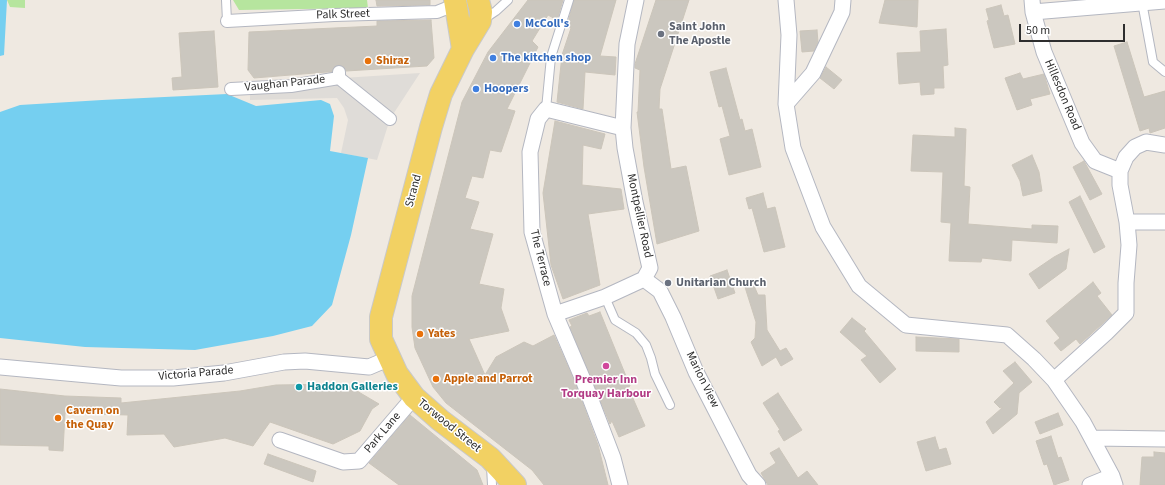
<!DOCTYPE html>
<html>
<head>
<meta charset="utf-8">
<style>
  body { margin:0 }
  #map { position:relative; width:1165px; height:485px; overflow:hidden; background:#efe9e1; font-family:"Source Sans 3",sans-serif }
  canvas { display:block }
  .scale { position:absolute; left:1019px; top:24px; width:106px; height:18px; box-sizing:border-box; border:2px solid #2e2e2e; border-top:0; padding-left:5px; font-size:12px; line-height:14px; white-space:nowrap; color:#2e2e2e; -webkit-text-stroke:3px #fff; paint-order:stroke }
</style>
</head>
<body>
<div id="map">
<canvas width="1165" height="485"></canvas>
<div class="scale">50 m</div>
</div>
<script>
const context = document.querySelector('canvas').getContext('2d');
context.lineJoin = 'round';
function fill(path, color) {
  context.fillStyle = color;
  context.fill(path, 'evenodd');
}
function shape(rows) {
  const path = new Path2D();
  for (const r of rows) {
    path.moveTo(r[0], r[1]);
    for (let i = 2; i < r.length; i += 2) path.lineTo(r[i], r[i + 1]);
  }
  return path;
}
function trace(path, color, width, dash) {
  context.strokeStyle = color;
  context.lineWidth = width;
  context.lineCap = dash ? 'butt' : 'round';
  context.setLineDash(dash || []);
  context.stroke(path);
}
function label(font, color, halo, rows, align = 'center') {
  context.font = font + ' "Source Sans 3",sans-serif';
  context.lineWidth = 3;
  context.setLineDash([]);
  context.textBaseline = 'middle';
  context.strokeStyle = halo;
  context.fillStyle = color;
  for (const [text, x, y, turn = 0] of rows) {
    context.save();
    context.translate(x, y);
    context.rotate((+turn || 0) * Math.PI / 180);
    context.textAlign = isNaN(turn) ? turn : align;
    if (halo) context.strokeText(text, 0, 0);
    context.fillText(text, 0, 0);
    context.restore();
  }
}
fill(shape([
  [7,0,25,0,25,8,10,7],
  [233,0,367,0,368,8,239,10]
]), '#b6e59e');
fill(shape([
  [420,73,390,119,377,160,341,153,348,120,344,108,337,98,250,100,250,84]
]), '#dfdcd8');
fill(shape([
  [0,0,7,0,4,55,0,56],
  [227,94,256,106,321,100,330,104,334,116,330,151,368,158,351,235,332,305,312,326,273,336,195,350,85,347,0,338,0,112,20,105,102,100]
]), '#75cff0');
const building = shape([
  [376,0,430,0,430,5,377,6,376,0],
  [528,0,563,0,557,20,548,15,532,41,538,47,507,109,515,111,501,152,490,150,483,178,472,176,465,198,479,202,470,229,493,234,479,284,504,289,501,308,509,331,469,339,485,375,496,357,524,342,533,346,554,335,576,385,598,445,608,485,544,485,532,470,446,403,433,387,415,348,412,327,412,296,462,102,488,52,528,0],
  [574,0,616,0,600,56,616,57,615,75,585,72,583,109,557,102,562,55,571,28,567,26,574,0],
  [656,0,689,0,660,89,659,109,662,109,671,169,686,166,699,231,657,244,644,167,637,112,638,112,640,70,635,68,635,64,656,0],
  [885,0,918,0,917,27,879,23,885,0],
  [1001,5,1004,16,1008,15,1015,44,994,48,987,21,989,20,986,9,1001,5],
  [431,20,434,58,427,66,346,71,343,66,339,65,333,68,332,72,327,72,254,78,248,70,249,32,377,26,377,21,431,20],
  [946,29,948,65,943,66,944,88,934,88,934,94,921,95,920,82,899,84,897,53,921,52,920,31,946,29],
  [817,30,818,42,814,51,802,52,800,31,817,30],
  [214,31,218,87,173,90,172,78,182,77,179,33,214,31],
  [1127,42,1144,97,1165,91,1165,128,1150,133,1149,128,1140,131,1114,46,1127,42],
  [826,67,842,80,834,89,820,78,826,67],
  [726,68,740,120,742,119,745,131,752,129,761,167,729,175,720,139,730,136,722,106,719,107,710,72,726,68],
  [1020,73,1023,79,1044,74,1050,94,1030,99,1032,105,1017,110,1005,78,1020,73],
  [555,121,605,134,601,149,583,145,582,185,621,189,624,209,588,214,600,285,563,299,551,265,543,193,555,121],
  [955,128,966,129,964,186,970,187,968,224,1032,229,1032,225,1058,226,1057,243,1012,240,1011,261,982,258,981,262,949,261,951,223,941,222,943,172,911,171,913,135,955,137,955,128],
  [1032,155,1039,172,1042,191,1023,196,1020,181,1012,165,1032,155],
  [1084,161,1102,194,1090,200,1073,167,1084,161],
  [763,193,767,209,775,207,785,247,764,252,752,208,749,209,746,198,763,193],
  [1080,196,1105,247,1094,253,1069,202,1080,196],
  [1069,249,1066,269,1039,289,1029,274,1054,257,1069,249],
  [727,270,735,293,718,299,710,276,727,270],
  [752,281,758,295,765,295,767,330,780,351,786,348,793,359,781,366,776,357,762,366,751,342,755,338,756,322,744,284,752,281],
  [1093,282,1101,293,1097,296,1112,315,1080,344,1076,339,1061,351,1054,343,1060,338,1046,321,1093,282],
  [600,312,630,386,628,387,645,426,619,437,612,421,610,424,570,327,572,326,569,320,587,313,589,316,600,312],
  [852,318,866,329,864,331,896,369,880,383,861,360,867,356,840,332,852,318],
  [916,337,959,339,959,352,916,351,916,337],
  [1015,362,1032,382,1019,393,1017,414,993,434,986,422,1002,408,1002,407,1000,408,994,402,1014,383,1003,371,1015,362],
  [345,384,379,404,372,409,360,431,333,444,270,422,253,446,225,438,174,447,164,434,127,435,128,415,65,413,63,451,49,450,49,446,0,445,0,389,65,396,121,398,121,403,240,391,276,385,345,384],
  [778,393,802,430,784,441,778,431,780,430,763,403,778,393],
  [1058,413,1063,425,1040,434,1035,422,1058,413],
  [410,415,477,470,483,485,399,485,369,463,410,415],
  [1051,436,1058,458,1061,457,1069,480,1054,485,1047,464,1044,465,1036,441,1051,436],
  [935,437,939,450,946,448,951,464,926,471,917,442,935,437],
  [779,448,798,478,807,471,818,485,768,485,761,473,776,463,770,453,779,448],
  [1154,452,1165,453,1165,485,1140,485,1142,457,1154,457,1154,452],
  [268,454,316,471,313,482,264,464,268,454]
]);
fill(building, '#cbc7bf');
trace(building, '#cbc5ba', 1);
const service = shape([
  [226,0,227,21],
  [1142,2,1153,62,1165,72],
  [484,19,496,11,508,0],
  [546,109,551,57,569,0],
  [605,297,615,320,636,333,646,345,651,358,655,374,670,405],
  [491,466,492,485]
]);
const pedestrian = shape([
  [227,21,334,15,437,12,457,4],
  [339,72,339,78,390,119],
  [231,89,291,86,339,78]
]);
const minor = shape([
  [843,0,842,12,813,73,786,104,793,148,823,227,859,286,906,325,1007,335,1034,359,1054,380,1083,422,1112,476,1115,485],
  [1032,0,1033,12,1044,52,1082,143,1095,161,1120,171],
  [1033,12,1165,1],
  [786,104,789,35,786,0],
  [1127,222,1165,222],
  [644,279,660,291,673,317,696,372,749,475,758,485],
  [555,314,605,297,644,279,650,268,635,202,625,148,623,128,627,44,636,0],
  [0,367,121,378,173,378,224,373,284,362,305,361,369,367,390,358],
  [1054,380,1106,333,1126,313,1126,283,1129,245,1127,222,1120,185,1120,171,1126,157,1135,147,1146,142,1165,145],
  [1093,438,1165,439],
  [280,440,343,462,359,461,414,397],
  [620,485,613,458,584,382,555,314,532,232,530,152,538,119,546,109,623,128],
  [1090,485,1112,476]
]);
const primary = shape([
  [455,0,463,49],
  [478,0,481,12,480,21,463,49,441,94,431,127,381,317,381,339,397,374,414,397,440,420,490,458,515,485]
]);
trace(service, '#b4b7c1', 10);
trace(pedestrian, '#b4b7c1', 14);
trace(minor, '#b4b7c1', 17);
trace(primary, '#c9c9c9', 24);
trace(service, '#fff', 8);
trace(pedestrian, '#fff', 12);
trace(minor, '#fff', 15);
trace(primary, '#f2d163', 22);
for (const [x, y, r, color] of [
  [517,24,4,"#3f7fe0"],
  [661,34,4,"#6b7280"],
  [493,58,4,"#3f7fe0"],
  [368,61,4,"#e8710a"],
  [476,89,4,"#3f7fe0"],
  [668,283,4,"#6b7280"],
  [420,334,4,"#e8710a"],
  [606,366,4,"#d1479c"],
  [436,379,4,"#e8710a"],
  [299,387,4,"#0f9aa8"],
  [58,418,4,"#e8710a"]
]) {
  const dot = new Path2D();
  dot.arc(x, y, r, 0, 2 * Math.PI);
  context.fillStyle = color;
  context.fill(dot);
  trace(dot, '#fff', 1.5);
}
label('12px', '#2e2e2e', '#fff', [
  ["Palk Street",343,15,-2],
  ["Vaughan Parade",285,84,-6],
  ["Hillesdon Road",1062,95,67],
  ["Strand",414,191,-75],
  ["Montpellier Road",639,216,78],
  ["The Terrace",540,258,76],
  ["Victoria Parade",196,374,-5],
  ["Marion View",702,380,64],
  ["Torwood Street",449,426,39],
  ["Park Lane",383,433,-50]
]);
label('bold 12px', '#366cbe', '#fff', [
  ["McColl's",525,24],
  ["The kitchen shop",501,58],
  ["Hoopers",484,89]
], 'left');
label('bold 12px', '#5b616d', '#fff', [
  ["Saint John",669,27],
  ["The Apostle",669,41],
  ["Unitarian Church",676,283]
], 'left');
label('bold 12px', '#c56008', '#fff', [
  ["Shiraz",376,61],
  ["Yates",428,334],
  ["Apple and Parrot",444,379],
  ["Cavern on",66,411],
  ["the Quay",66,425]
], 'left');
label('bold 12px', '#b23c85', '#fff', [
  ["Premier Inn",606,380],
  ["Torquay Harbour",606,394]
]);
label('bold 12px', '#0d838f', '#fff', [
  ["Haddon Galleries",307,387]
], 'left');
</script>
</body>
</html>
